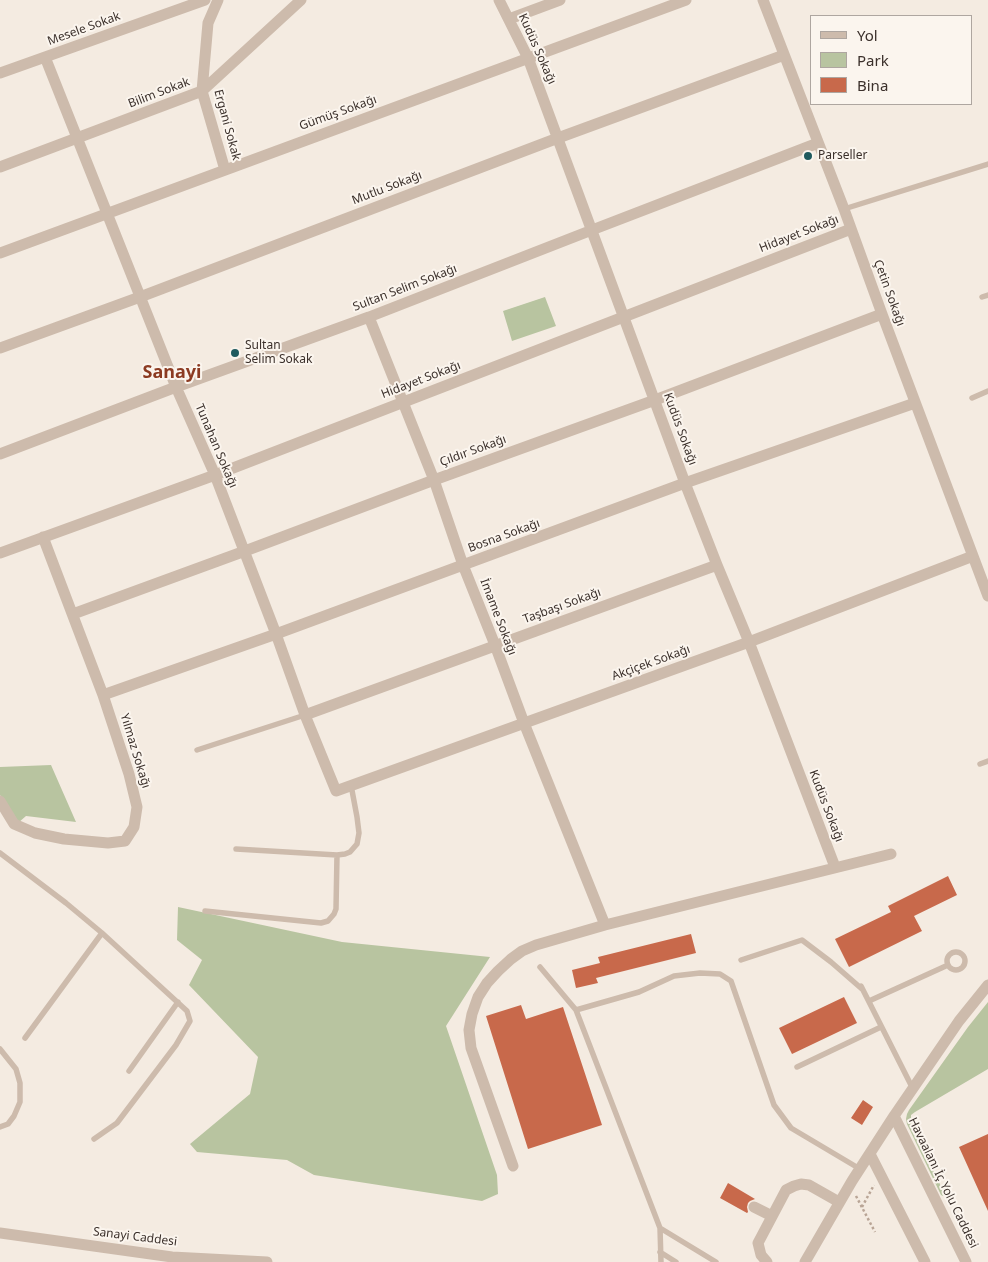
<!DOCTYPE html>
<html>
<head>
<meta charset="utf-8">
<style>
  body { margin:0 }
  #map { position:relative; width:988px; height:1262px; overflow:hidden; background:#f4ebe1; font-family:"Noto Sans",sans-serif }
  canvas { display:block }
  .legend { position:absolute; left:810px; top:15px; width:162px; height:90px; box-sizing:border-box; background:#fbf5ee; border:1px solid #aea6a0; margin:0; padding:6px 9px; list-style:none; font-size:15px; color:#3b302b }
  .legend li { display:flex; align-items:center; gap:10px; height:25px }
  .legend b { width:25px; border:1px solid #aea6a0 }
</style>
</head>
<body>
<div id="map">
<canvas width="988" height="1262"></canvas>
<ul class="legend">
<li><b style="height:6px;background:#cdbbac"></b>Yol</li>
<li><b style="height:14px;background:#b8c4a0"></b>Park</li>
<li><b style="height:14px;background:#c8694b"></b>Bina</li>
</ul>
</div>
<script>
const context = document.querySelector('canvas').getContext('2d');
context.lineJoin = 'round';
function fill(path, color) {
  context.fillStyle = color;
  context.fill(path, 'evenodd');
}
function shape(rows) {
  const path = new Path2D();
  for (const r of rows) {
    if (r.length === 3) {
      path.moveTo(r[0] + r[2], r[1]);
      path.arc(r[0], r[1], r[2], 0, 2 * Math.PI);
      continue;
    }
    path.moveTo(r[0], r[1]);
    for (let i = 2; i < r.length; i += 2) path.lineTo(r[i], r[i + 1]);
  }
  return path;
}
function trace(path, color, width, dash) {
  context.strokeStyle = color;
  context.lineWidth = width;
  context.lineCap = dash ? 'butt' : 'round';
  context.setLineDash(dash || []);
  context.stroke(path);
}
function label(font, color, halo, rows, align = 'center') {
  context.font = font + ' "Noto Sans",sans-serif';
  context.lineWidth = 4;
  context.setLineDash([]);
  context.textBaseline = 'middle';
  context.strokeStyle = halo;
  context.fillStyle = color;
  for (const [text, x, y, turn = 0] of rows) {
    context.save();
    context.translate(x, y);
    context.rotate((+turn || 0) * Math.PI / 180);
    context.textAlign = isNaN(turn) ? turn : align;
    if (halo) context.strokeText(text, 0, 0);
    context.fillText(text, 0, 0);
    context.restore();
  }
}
fill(shape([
  [545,297,556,326,512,341,503,311],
  [51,765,76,822,26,816,18,823,0,795,0,767],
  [178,907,342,942,490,957,446,1026,497,1175,498,1194,482,1201,314,1175,287,1160,197,1152,190,1144,250,1094,258,1057,189,985,202,960,177,940],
  [988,1002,988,1069,915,1112,911,1115,911,1123,945,1195,943,1196,941,1195,907,1124,906,1119,907,1114,909,1110,968,1027]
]), '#b8c4a0');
fill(shape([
  [948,876,957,895,914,916,922,931,849,967,835,939,891,912,888,906],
  [691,934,696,953,596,978,598,983,576,988,572,970,600,963,598,957],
  [844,997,857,1023,792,1054,779,1028],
  [521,1005,526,1019,563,1007,602,1125,528,1149,486,1016],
  [863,1100,873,1107,862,1125,851,1118],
  [988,1134,988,1211,959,1147],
  [728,1183,755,1199,750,1201,748,1203,747,1207,748,1212,747,1213,720,1198]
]), '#c8694b');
trace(shape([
  [856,1196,875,1232],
  [862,1207,874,1185]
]), '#b9a596', 2.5, [2.5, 2.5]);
trace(shape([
  [844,209,988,164],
  [982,297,988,295],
  [972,398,988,391],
  [197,750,305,715],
  [980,764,988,761],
  [236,849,337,855,345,854,350,852,357,844,359,833,357,817,351,785],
  [0,853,66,903,102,933,187,1011,190,1021,176,1045,117,1123,94,1139],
  [205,911,321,923,328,921,334,914,336,909,337,855],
  [956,961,9],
  [741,960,802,940,831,962,862,989],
  [540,967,576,1010,639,992,674,976,700,973,720,974,731,981,774,1105,791,1128,860,1169],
  [861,986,913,1089],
  [869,1001,948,965],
  [576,1010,660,1228,716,1262],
  [25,1038,102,933],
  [0,1049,16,1069,20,1083,20,1102,14,1116,8,1124,0,1127],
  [797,1067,881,1027],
  [129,1071,178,1002],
  [660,1228,661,1262],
  [660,1252,676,1262]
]), '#cdbbac', 5.5);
trace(shape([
  [218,0,208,23,202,91,225,170],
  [499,0,528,58,685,483,717,565,749,642,835,867],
  [763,0,844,209,882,314,988,596],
  [509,19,560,0],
  [45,57,176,387,215,475,276,634,305,715,336,791,749,642,973,556],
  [0,73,205,0],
  [0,167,202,91,301,0],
  [0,253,686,0],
  [369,317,434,480,463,565,495,645,524,723,605,925],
  [0,348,140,297,558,138,784,55],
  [0,454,176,387,369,317,592,230,818,143],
  [0,553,215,475,851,229],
  [73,614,245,551,434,480,655,400,882,314],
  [103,695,276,634,685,483,915,403],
  [305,715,717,565],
  [0,801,14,824,35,833,64,839,108,843,125,841,134,827,137,807,129,774,103,695,43,537],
  [894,1116,966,1262],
  [870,1154,925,1262],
  [513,1166,471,1048,469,1030,472,1014,478,997,487,983,498,971,511,959,522,951,536,945,605,925,891,854],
  [754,1207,772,1216],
  [0,1233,172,1257,267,1262],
  [767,1262,761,1255,758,1243,786,1190,794,1186,801,1184,809,1185,839,1202],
  [805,1262,852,1181,894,1116,959,1021,988,985]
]), '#cdbbac', 11);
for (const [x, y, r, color] of [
  [808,156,5,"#1f5a5e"],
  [235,353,5,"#1f5a5e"]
]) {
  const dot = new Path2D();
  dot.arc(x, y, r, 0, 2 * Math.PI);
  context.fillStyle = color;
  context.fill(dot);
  trace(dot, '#fbf5ee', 2);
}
label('12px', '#3b302b', '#fbf5ee', [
  ["Mesele Sokak",84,29,-20],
  ["Kudüs Sokağı",537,49,66],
  ["Bilim Sokak",159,93,-21],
  ["Gümüş Sokağı",338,113,-20],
  ["Ergani Sokak",227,125,75],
  ["Mutlu Sokağı",387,188,-21],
  ["Hidayet Sokağı",799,234,-21],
  ["Sultan Selim Sokağı",405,288,-21],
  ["Çetin Sokağı",889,293,70],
  ["Hidayet Sokağı",421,380,-21],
  ["Kudüs Sokağı",680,429,70],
  ["Tunahan Sokağı",216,446,67],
  ["Çıldır Sokağı",473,451,-20],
  ["Bosna Sokağı",504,536,-20],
  ["Taşbaşı Sokağı",562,606,-20],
  ["İmame Sokağı",498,617,69],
  ["Akçiçek Sokağı",651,663,-20],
  ["Yılmaz Sokağı",135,751,73],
  ["Kudüs Sokağı",826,806,69],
  ["Havaalanı İç Yolu Caddesi",943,1183,64],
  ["Sanayi Caddesi",135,1237,7]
]);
label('12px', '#3b302b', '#fbf5ee', [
  ["Parseller",818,156],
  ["Sultan",245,346],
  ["Selim Sokak",245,360]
], 'left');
label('bold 18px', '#8c3b22', '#fbf5ee', [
  ["Sanayi",172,373]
]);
</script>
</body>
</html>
